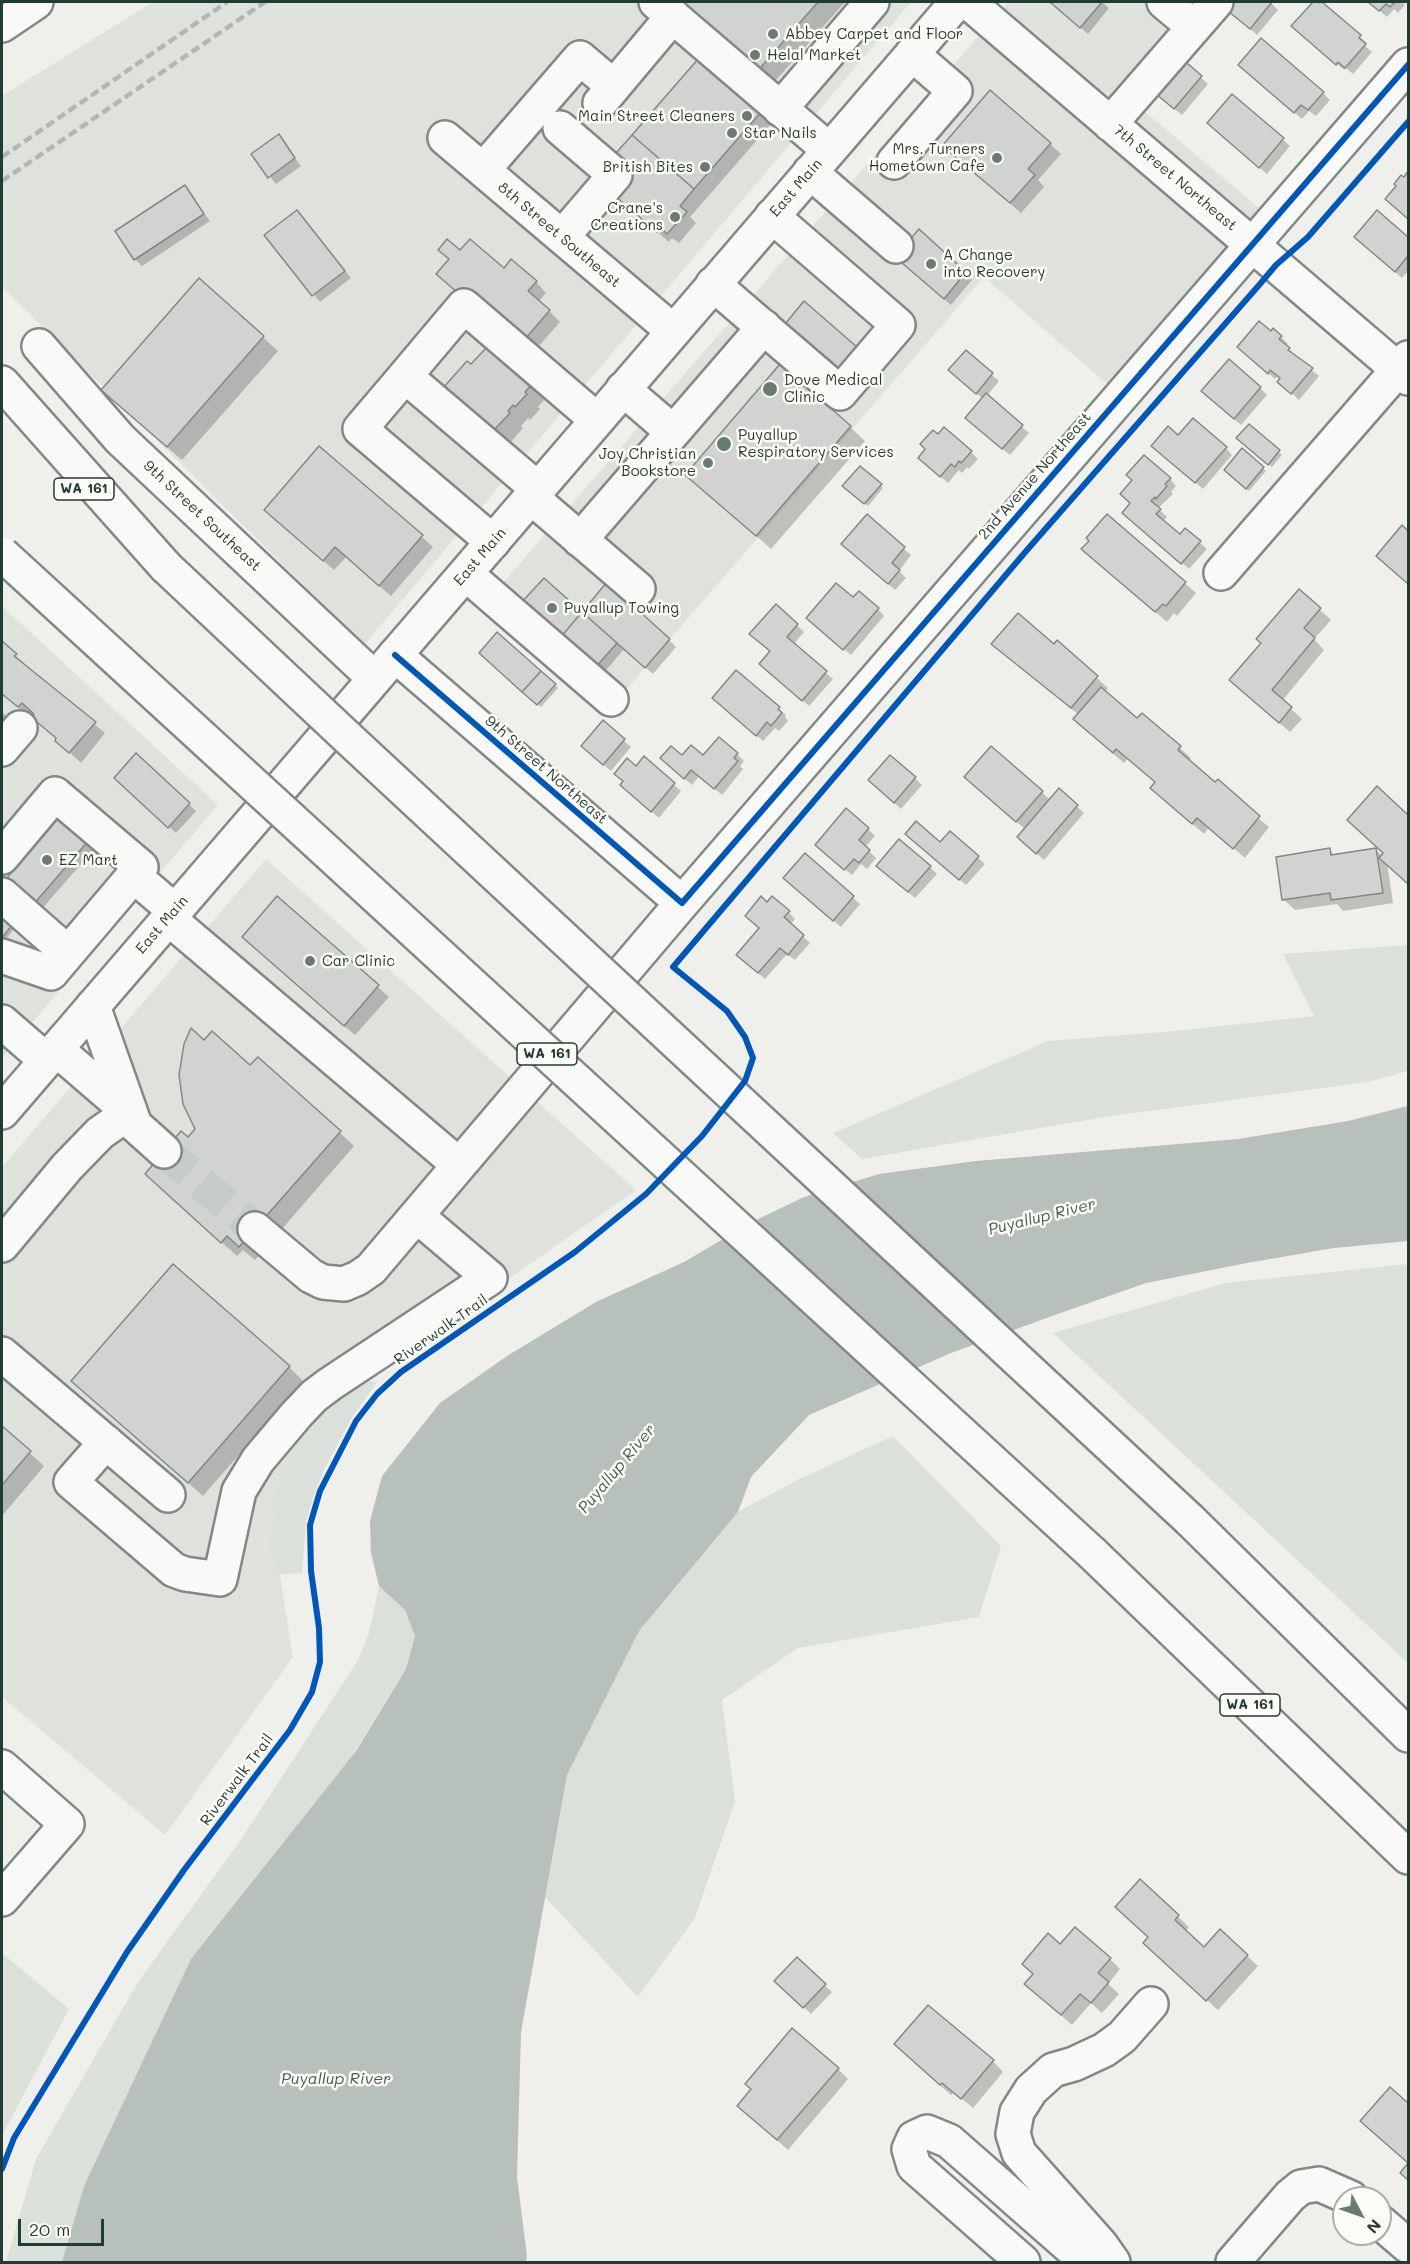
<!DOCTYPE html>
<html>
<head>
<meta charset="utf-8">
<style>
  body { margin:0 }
  #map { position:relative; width:1410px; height:2264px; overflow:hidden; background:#eff0ec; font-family:Mali,sans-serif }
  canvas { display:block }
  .frame { position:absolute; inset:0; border:3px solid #1f3d34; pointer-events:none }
  .north { position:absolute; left:1332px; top:2186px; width:60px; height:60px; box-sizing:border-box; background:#fdfcf7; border:2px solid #a4b0a9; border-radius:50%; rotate:131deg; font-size:16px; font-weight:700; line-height:24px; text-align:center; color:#1f3d34 }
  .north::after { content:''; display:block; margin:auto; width:21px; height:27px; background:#687c74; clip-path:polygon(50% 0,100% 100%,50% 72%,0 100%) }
  .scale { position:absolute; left:18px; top:2219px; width:86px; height:27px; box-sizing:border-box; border:3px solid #1f3d34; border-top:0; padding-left:8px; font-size:18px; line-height:21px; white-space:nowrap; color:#1f3d34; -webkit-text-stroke:4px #fdfcf7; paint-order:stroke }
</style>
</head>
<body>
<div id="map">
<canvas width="1410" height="2264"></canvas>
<div class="frame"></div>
<div class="north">N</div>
<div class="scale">20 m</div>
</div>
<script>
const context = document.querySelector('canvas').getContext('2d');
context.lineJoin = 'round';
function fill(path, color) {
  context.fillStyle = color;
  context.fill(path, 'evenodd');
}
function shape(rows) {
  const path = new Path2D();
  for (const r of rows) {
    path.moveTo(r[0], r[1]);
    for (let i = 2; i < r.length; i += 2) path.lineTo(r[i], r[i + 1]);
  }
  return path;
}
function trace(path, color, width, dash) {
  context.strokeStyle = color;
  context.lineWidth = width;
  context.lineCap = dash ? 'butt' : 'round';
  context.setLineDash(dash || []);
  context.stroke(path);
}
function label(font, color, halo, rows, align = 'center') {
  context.font = font + ' Mali,sans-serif';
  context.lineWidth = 5;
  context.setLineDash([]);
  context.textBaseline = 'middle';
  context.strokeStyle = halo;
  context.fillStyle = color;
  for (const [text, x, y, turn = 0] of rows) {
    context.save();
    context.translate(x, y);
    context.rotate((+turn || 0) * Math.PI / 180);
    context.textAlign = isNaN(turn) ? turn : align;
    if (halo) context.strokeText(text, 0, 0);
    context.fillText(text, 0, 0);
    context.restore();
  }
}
fill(shape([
  [153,2,911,2,364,645,2,287,2,96],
  [1008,2,1226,2,1136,104,1259,208,1107,384,984,277,612,706,489,599],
  [2,606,218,805,2,1058],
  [266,859,636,1190,368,1377,303,1445,277,1557,293,1657,165,1835,2,1697,2,1167]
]), '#dee1dc');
fill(shape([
  [1408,945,1408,1071,1368,1082,1104,1117,862,1159,833,1133,1048,1041,1175,1031,1314,1016,1283,954],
  [1408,1264,1408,1663,1053,1333,1225,1283],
  [365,1381,377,1382,351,1419,324,1470,314,1495,306,1521,302,1573,274,1575,271,1544,274,1500,281,1478,296,1445,341,1394],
  [893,1436,1001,1546,979,1617,798,1648,722,1700,735,1801,695,1918,638,1997,545,1897,567,1775,639,1631,738,1512,799,1479],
  [379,1586,405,1610,415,1636,406,1669,84,2186,62,2262,6,2262,36,2159,138,1982,240,1841,358,1660,369,1633],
  [2,1953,69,2009,2,2136]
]), '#dce0db');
fill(shape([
  [1408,1106,1408,1241,1334,1248,1247,1263,1146,1283,1052,1316,951,1353,809,1415,751,1477,738,1512,639,1631,567,1775,521,2032,517,2177,527,2256,526,2262,62,2262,84,2186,191,1959,356,1751,406,1669,415,1636,405,1610,379,1586,371,1553,370,1521,382,1476,440,1403,507,1356,596,1302,684,1262,752,1222,804,1197,879,1174,976,1161,1238,1139,1348,1121]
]), '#b7c0ba');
fill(shape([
  [671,2,845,2,769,88],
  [1051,2,1102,2,1109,8,1088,34],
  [1229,2,1270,2,1278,10,1257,35,1232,13],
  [1315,2,1319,2,1367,43,1365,46,1372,52,1353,74,1346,68,1344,70,1294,26],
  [1369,2,1402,2,1405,5,1398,13,1394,9,1387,17],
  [1179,58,1208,84,1182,115,1159,96],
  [699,60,771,124,690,217,696,223,679,243,672,238,669,242,629,207],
  [1247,72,1323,93,1330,100,1316,116,1309,111,1302,119],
  [1232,96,1290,146,1267,174,1216,130],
  [278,136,301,166,276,184,253,154],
  [1050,144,1061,154,1038,180,1044,187,1021,213,955,156],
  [1408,173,1408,218,1393,206,1404,179],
  [184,187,210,221,142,266,135,259],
  [1377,212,1408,239,1408,271,1402,278,1363,244],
  [303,218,351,278,320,302,266,236],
  [919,232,972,280,951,305,904,264],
  [440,250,460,252,536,282,546,293,539,301,560,322,531,355],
  [199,280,278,351,182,460,117,404],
  [1271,333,1281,337,1288,344,1286,346,1295,357,1319,376,1299,400,1286,388,1281,379,1278,376,1275,379,1246,354],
  [966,352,999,381,987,396,1029,433,1010,455,974,425,983,399,957,377],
  [502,357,544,400,538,407,540,409,530,420,528,418,521,426,523,428,508,445,460,402,471,366],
  [1260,388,1267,395,1241,425,1210,398],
  [1249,426,1282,455,1272,467,1241,441],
  [850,427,865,441,771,549,687,475],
  [1179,437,1226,448,1232,455,1203,489,1160,453],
  [320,448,433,547,391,596,346,557,334,570,277,521],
  [1243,450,1266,471,1249,491,1226,470],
  [971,452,978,459,969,469,967,467,962,473,959,470,948,483,927,465],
  [860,468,883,488,868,506,844,486],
  [1170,479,1176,486,1171,492,1173,494,1158,508,1167,517,1162,522,1180,536,1185,530,1207,549,1189,569,1131,519],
  [1107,516,1196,593,1177,616,1174,613,1167,622,1094,559],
  [867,517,911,555,899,571,906,578,895,590,850,551],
  [1402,527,1408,533,1408,584,1388,566],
  [544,580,582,614,669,640,676,647,653,674,624,649,602,675],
  [1299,591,1331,620,1314,639,1324,650,1282,701,1302,719,1290,732,1242,691,1263,644],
  [853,599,878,609,884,616,851,655,815,625],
  [797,625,804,632,793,645,833,679,809,706,761,664],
  [498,634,558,688,541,707,488,659],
  [1057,642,1108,688,1104,692,1137,721,1142,715,1180,748,1191,758,1188,761,1269,827,1245,858,1209,827,1204,834,1163,799,1157,783,1128,758,1124,763,1086,730,1079,715,993,644,1054,646],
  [2,643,26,665,25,667,105,733,81,763,31,715,29,717,2,694],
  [737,672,786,715,785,717,788,721,779,731,775,728,763,741,721,705],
  [2,712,10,720,2,730],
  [603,722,631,747,611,771,590,753],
  [737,754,744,761,740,766,743,769,722,795,699,776,692,785,669,765,682,757],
  [644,759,681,791,659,818,629,792,636,768],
  [915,778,922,785,901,809,877,787],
  [973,784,1042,792,1051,801,1059,791,1084,813,1044,860,1026,844,1026,830],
  [123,785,189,804,196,811,176,833],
  [1377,789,1408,817,1408,883,1387,863,1393,903,1343,911,1337,904,1295,910,1284,900,1329,850,1335,856,1376,850,1382,856,1385,853],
  [61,817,95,848,41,910,14,887],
  [868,829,875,836,865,847,876,858,867,869,861,864,852,875,824,852],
  [950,833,985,864,966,885,914,841,940,844],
  [805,856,860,904,841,927,792,885],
  [930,867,937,874,915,898,885,872],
  [277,898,389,997,355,1035,254,947],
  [767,904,788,912,795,919,790,925,810,943,795,960,787,954,765,979,745,962,761,928],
  [2,919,13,924,11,926,14,929,5,940,2,937],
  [204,1042,250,1067,339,1132,354,1146,255,1260,243,1250,237,1256,161,1188,188,1139,197,1129],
  [289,1367,303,1381,203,1496,73,1381],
  [2,1428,44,1466,2,1516],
  [1140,1881,1189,1927,1185,1932,1204,1949,1247,1956,1258,1966,1218,2010,1156,1954,1150,1938],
  [1060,1946,1110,1959,1120,1969,1108,1984,1119,1994,1102,2013,1091,2003,1072,2025,1037,1994],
  [797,1959,832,1992,811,2014,777,1981],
  [911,2060,993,2061,1003,2072,973,2108,954,2092,951,2095],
  [838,2069,848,2079,788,2150,739,2106],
  [1390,2089,1408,2105,1408,2163,1376,2135]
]), '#0003');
const building = shape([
  [670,2,818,2,754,75,670,2],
  [1050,2,1102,2,1080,28,1050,2],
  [1227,2,1272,2,1250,29,1223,7,1227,2],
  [1313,2,1322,2,1361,35,1359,38,1366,44,1345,68,1338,62,1336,65,1291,26,1313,2],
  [1368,2,1395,2,1390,7,1386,4,1379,11,1368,2],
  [1261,38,1324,92,1308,110,1301,105,1294,113,1238,65,1261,38],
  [1179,56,1202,76,1174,109,1150,89,1179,56],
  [699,58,761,112,694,189,632,135,699,58],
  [990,90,1051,143,1028,169,1035,175,1010,203,942,146,990,90],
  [1232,94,1284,138,1259,168,1207,123,1232,94],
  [279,134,295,158,268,178,251,154,279,134],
  [632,135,694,189,680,206,687,212,667,234,661,228,657,232,616,197,609,161,632,135],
  [1408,171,1408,219,1385,199,1396,186,1394,184,1401,175,1404,177,1408,171],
  [185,185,204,214,134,260,115,231,185,185],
  [297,210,345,271,312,296,264,235,297,210],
  [1377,210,1408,237,1408,256,1395,272,1354,237,1377,210],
  [919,229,966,272,944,299,895,257,919,229],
  [447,239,460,250,470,239,504,268,511,259,537,281,528,291,550,310,519,346,436,274,449,259,438,250,447,239],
  [199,278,264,336,167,447,101,390,199,278],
  [804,301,857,347,834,374,781,329,804,301],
  [1259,321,1271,331,1273,328,1282,336,1279,339,1290,348,1288,350,1313,368,1291,394,1277,382,1280,378,1270,370,1268,374,1237,347,1259,321],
  [487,347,531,385,525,392,527,394,515,407,513,405,508,411,510,413,493,431,444,387,467,361,471,364,487,347],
  [966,350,993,373,976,394,948,370,966,350],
  [1229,359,1261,387,1234,419,1201,391,1229,359],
  [780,364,851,426,756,536,685,475,780,364],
  [986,393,1023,425,1002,449,965,418,986,393],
  [1193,418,1227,447,1195,483,1151,446,1168,426,1178,435,1193,418],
  [1249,424,1280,450,1268,465,1236,438,1249,424],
  [944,427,972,451,961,463,959,461,955,467,951,464,940,477,918,458,925,449,920,444,933,430,938,434,944,427],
  [319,446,423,535,379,586,335,547,323,561,264,510,319,446],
  [1242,448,1264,467,1246,489,1224,470,1242,448],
  [1144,455,1171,478,1165,484,1167,486,1156,499,1155,497,1151,501,1161,509,1156,514,1180,534,1185,528,1201,541,1181,564,1122,513,1130,503,1120,494,1132,480,1126,475,1144,455],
  [860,466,882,484,864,504,842,486,860,466],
  [867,514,905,547,892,563,900,570,888,584,841,544,867,514],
  [1107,514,1186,582,1166,606,1163,604,1155,612,1081,549,1089,541,1086,538,1107,514],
  [1402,525,1408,531,1408,584,1376,556,1402,525],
  [544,578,582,612,560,638,521,603,544,578],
  [607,582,670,639,645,668,582,612,607,582],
  [836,583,853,597,859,591,879,608,843,650,806,618,836,583],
  [1299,589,1321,608,1304,628,1315,638,1272,690,1292,707,1279,723,1229,680,1261,643,1256,639,1299,589],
  [776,604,798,624,787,637,827,671,802,701,759,664,770,651,749,634,776,604],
  [582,612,617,643,594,669,560,638,582,612],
  [1018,613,1054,644,1057,640,1098,676,1071,708,991,644,1018,613],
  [497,632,541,671,522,692,479,653,497,632],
  [2,641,17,654,14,656,96,722,69,753,55,741,56,738,31,717,34,714,22,703,18,707,2,694,2,641],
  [736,670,780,707,778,709,782,713,771,726,767,722,756,736,712,698,736,670],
  [541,671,556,684,537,705,522,692,541,671],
  [1101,687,1137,718,1142,713,1181,746,1178,750,1215,782,1218,779,1260,816,1233,849,1197,818,1192,824,1150,788,1155,782,1116,749,1113,753,1073,719,1101,687],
  [603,720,625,739,603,765,581,746,603,720],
  [719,737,738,753,734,758,738,761,714,789,691,770,684,779,660,758,671,746,682,755,691,745,703,755,719,737],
  [991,746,1043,791,1016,822,964,777,991,746],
  [136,753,190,803,168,828,114,778,136,753],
  [890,755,916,777,894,803,868,780,890,755],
  [644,756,675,783,651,812,620,785,623,781,614,774,627,758,636,766,644,756],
  [1377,786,1408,815,1408,884,1379,858,1383,853,1347,820,1377,786],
  [1059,788,1078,805,1036,854,1017,837,1059,788],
  [846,808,869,828,859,840,870,850,859,863,854,859,844,870,815,845,846,808],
  [61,815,89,840,33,905,5,880,61,815],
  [916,821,940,842,950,831,979,856,959,880,905,834,916,821],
  [899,839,931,866,908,892,876,866,899,839],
  [1330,848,1331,855,1376,848,1383,893,1331,900,1330,893,1282,900,1276,857,1330,848],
  [805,853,854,896,833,921,783,878,805,853],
  [277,896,379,985,344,1026,242,937,277,896],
  [761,896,767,902,772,896,790,911,784,917,804,935,788,955,780,948,758,973,736,955,759,928,745,916,761,896],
  [6,915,12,925,2,938,2,917,3,918,6,915],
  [191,1028,204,1040,212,1031,250,1065,258,1057,341,1131,239,1247,227,1236,221,1243,145,1174,181,1131,188,1137,195,1129,183,1104,179,1075,184,1044,191,1028],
  [173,1264,290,1366,188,1483,71,1381,173,1264],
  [2,1426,31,1451,2,1485,2,1426],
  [1140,1879,1179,1915,1175,1920,1204,1947,1220,1929,1248,1955,1206,2001,1143,1943,1148,1937,1115,1907,1140,1879],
  [1075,1927,1111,1958,1098,1973,1109,1982,1091,2003,1080,1994,1061,2015,1024,1984,1033,1974,1022,1964,1048,1933,1060,1944,1075,1927],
  [797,1957,826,1984,803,2008,774,1981,797,1957],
  [928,2005,994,2060,961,2099,942,2083,940,2085,894,2044,928,2005],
  [792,2028,839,2068,777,2140,737,2106,751,2089,745,2084,792,2028],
  [1390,2087,1408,2103,1408,2180,1400,2173,1408,2163,1360,2121,1390,2087]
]);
fill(building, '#d1d3d0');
trace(building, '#828885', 1.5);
trace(shape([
  [164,1151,255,1229]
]), '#c5ccc7', 33, [33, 16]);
const minor = shape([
  [656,2,829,150],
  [968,2,1408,378],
  [1164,2,1194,27],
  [600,103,673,16],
  [780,109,872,2],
  [1110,124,1216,2],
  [560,128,615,175,562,237],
  [445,138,673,331],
  [894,162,955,91,912,54],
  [483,170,580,58,613,86],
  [810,172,896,246],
  [713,284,840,393,898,325,772,216],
  [39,346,120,439,374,678],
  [405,376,464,306,597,420],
  [623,389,673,432],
  [532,498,638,589],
  [580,540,764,327],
  [493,542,360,429,405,376,539,490],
  [1221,573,1408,358],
  [466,574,611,699],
  [395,655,682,903],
  [2,749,20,728],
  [2,857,55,794,141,867,51,973,2,956],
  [134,876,175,911],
  [2,895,68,953],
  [168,918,459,1165],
  [93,1006,135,1125,164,1151],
  [2,1022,46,1060],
  [56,1049,128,1111],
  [255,1229,311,1276,323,1282,344,1284,358,1278,371,1269,682,903,1408,65],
  [2,1245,67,1167,100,1133,130,1112],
  [2,1354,168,1495],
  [106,1442,71,1482,174,1570,185,1574,220,1579,239,1491,258,1460,296,1415,314,1396,330,1384,490,1278,417,1216],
  [2,1767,67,1824,2,1899],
  [1380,2222,1408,2246],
  [1023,2262,914,2166,909,2149,914,2138,927,2132,949,2141,1087,2262],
  [1113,2262,1101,2245,1019,2153,1013,2134,1017,2112,1031,2090,1053,2070,1074,2064,1104,2050,1122,2037,1151,2004],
  [1233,2262,1290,2196,1301,2187,1319,2184,1351,2198]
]);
const major = shape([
  [2,25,36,2],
  [2,1112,957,2]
]);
const highway = shape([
  [2,383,166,567],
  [1190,1520,1408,1735],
  [1092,1553,1408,1857]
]);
trace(minor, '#828885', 38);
trace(major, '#828885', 38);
trace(highway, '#828885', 38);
trace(minor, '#f9f9f7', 33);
trace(major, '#f9f9f7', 33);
trace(highway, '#f9f9f7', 33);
trace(shape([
  [2,157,227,2],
  [2,181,265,2]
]), '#b3b6b4', 4.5, [9, 4.5]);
const highwayBridge = shape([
  [2,554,1092,1553],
  [166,567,348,738,1190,1520]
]);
trace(highwayBridge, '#828885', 38, []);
trace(highwayBridge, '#f9f9f7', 33);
trace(shape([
  [395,655,682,903,1408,65],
  [2,2169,14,2138,127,1952,184,1870,290,1730,312,1692,320,1662,319,1628,311,1571,310,1525,320,1491,356,1421,377,1394,401,1372,575,1252,646,1194,702,1136,745,1081,753,1058,745,1037,727,1011,673,967,1027,550,1260,284,1276,265,1308,237,1408,122]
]), '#0057b8', 6);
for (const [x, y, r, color] of [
  [773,34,6,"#687c74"],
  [755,55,6,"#687c74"],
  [747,116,6,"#687c74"],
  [732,133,6,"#687c74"],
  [997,158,6,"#687c74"],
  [705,167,6,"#687c74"],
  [675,217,6,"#687c74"],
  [931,264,6,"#687c74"],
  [770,389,8,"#687c74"],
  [724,444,8,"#687c74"],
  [708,463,6,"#687c74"],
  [552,608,6,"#687c74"],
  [47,860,6,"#687c74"],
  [310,961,6,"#687c74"]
]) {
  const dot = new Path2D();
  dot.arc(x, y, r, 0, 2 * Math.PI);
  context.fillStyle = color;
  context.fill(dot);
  trace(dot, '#fdfcf7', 2);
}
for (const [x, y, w] of [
  [84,489,60],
  [547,1054,60],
  [1250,1705,60]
]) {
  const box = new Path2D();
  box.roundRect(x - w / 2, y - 11, w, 22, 4.5);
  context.fillStyle = '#fdfcf7';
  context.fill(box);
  trace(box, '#1f3d34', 1.5);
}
label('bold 14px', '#1f3d34', null, [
  ["WA 161",84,489],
  ["WA 161",547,1054],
  ["WA 161",1250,1705]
]);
label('15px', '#1f3d34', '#fdfcf7', [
  ["Abbey Carpet and Floor",785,34],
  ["Helal Market",767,55],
  ["Main Street Cleaners",735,116,"right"],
  ["Star Nails",744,133],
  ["Mrs. Turners",985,149,"right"],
  ["Hometown Cafe",985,166,"right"],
  ["British Bites",693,167,"right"],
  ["Crane's",663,208,"right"],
  ["Creations",663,225,"right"],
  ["A Change",943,255],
  ["into Recovery",943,272],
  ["Dove Medical",784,380],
  ["Clinic",784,397],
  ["Puyallup",738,435],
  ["Respiratory Services",738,452],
  ["Joy Christian",696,454,"right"],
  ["Bookstore",696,471,"right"],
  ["Puyallup Towing",564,608],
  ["EZ Mart",59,860],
  ["Car Clinic",322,961]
], 'left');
label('15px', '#1f3d34', '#fdfcf7', [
  ["7th Street Northeast",1175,178,40],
  ["East Main",796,188,-49],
  ["8th Street Southeast",559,235,40],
  ["2nd Avenue Northeast",1035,476,-49],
  ["9th Street Southeast",202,516,43],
  ["East Main",480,557,-49],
  ["9th Street Northeast",546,770,41],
  ["East Main",162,925,-49],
  ["Riverwalk Trail",441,1330,-35],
  ["Riverwalk Trail",237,1780,-53]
]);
label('italic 16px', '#455e56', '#fdfcf7', [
  ["Puyallup River",1042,1217,-14],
  ["Puyallup River",617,1469,-50],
  ["Puyallup River",336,2079]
]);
</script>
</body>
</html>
